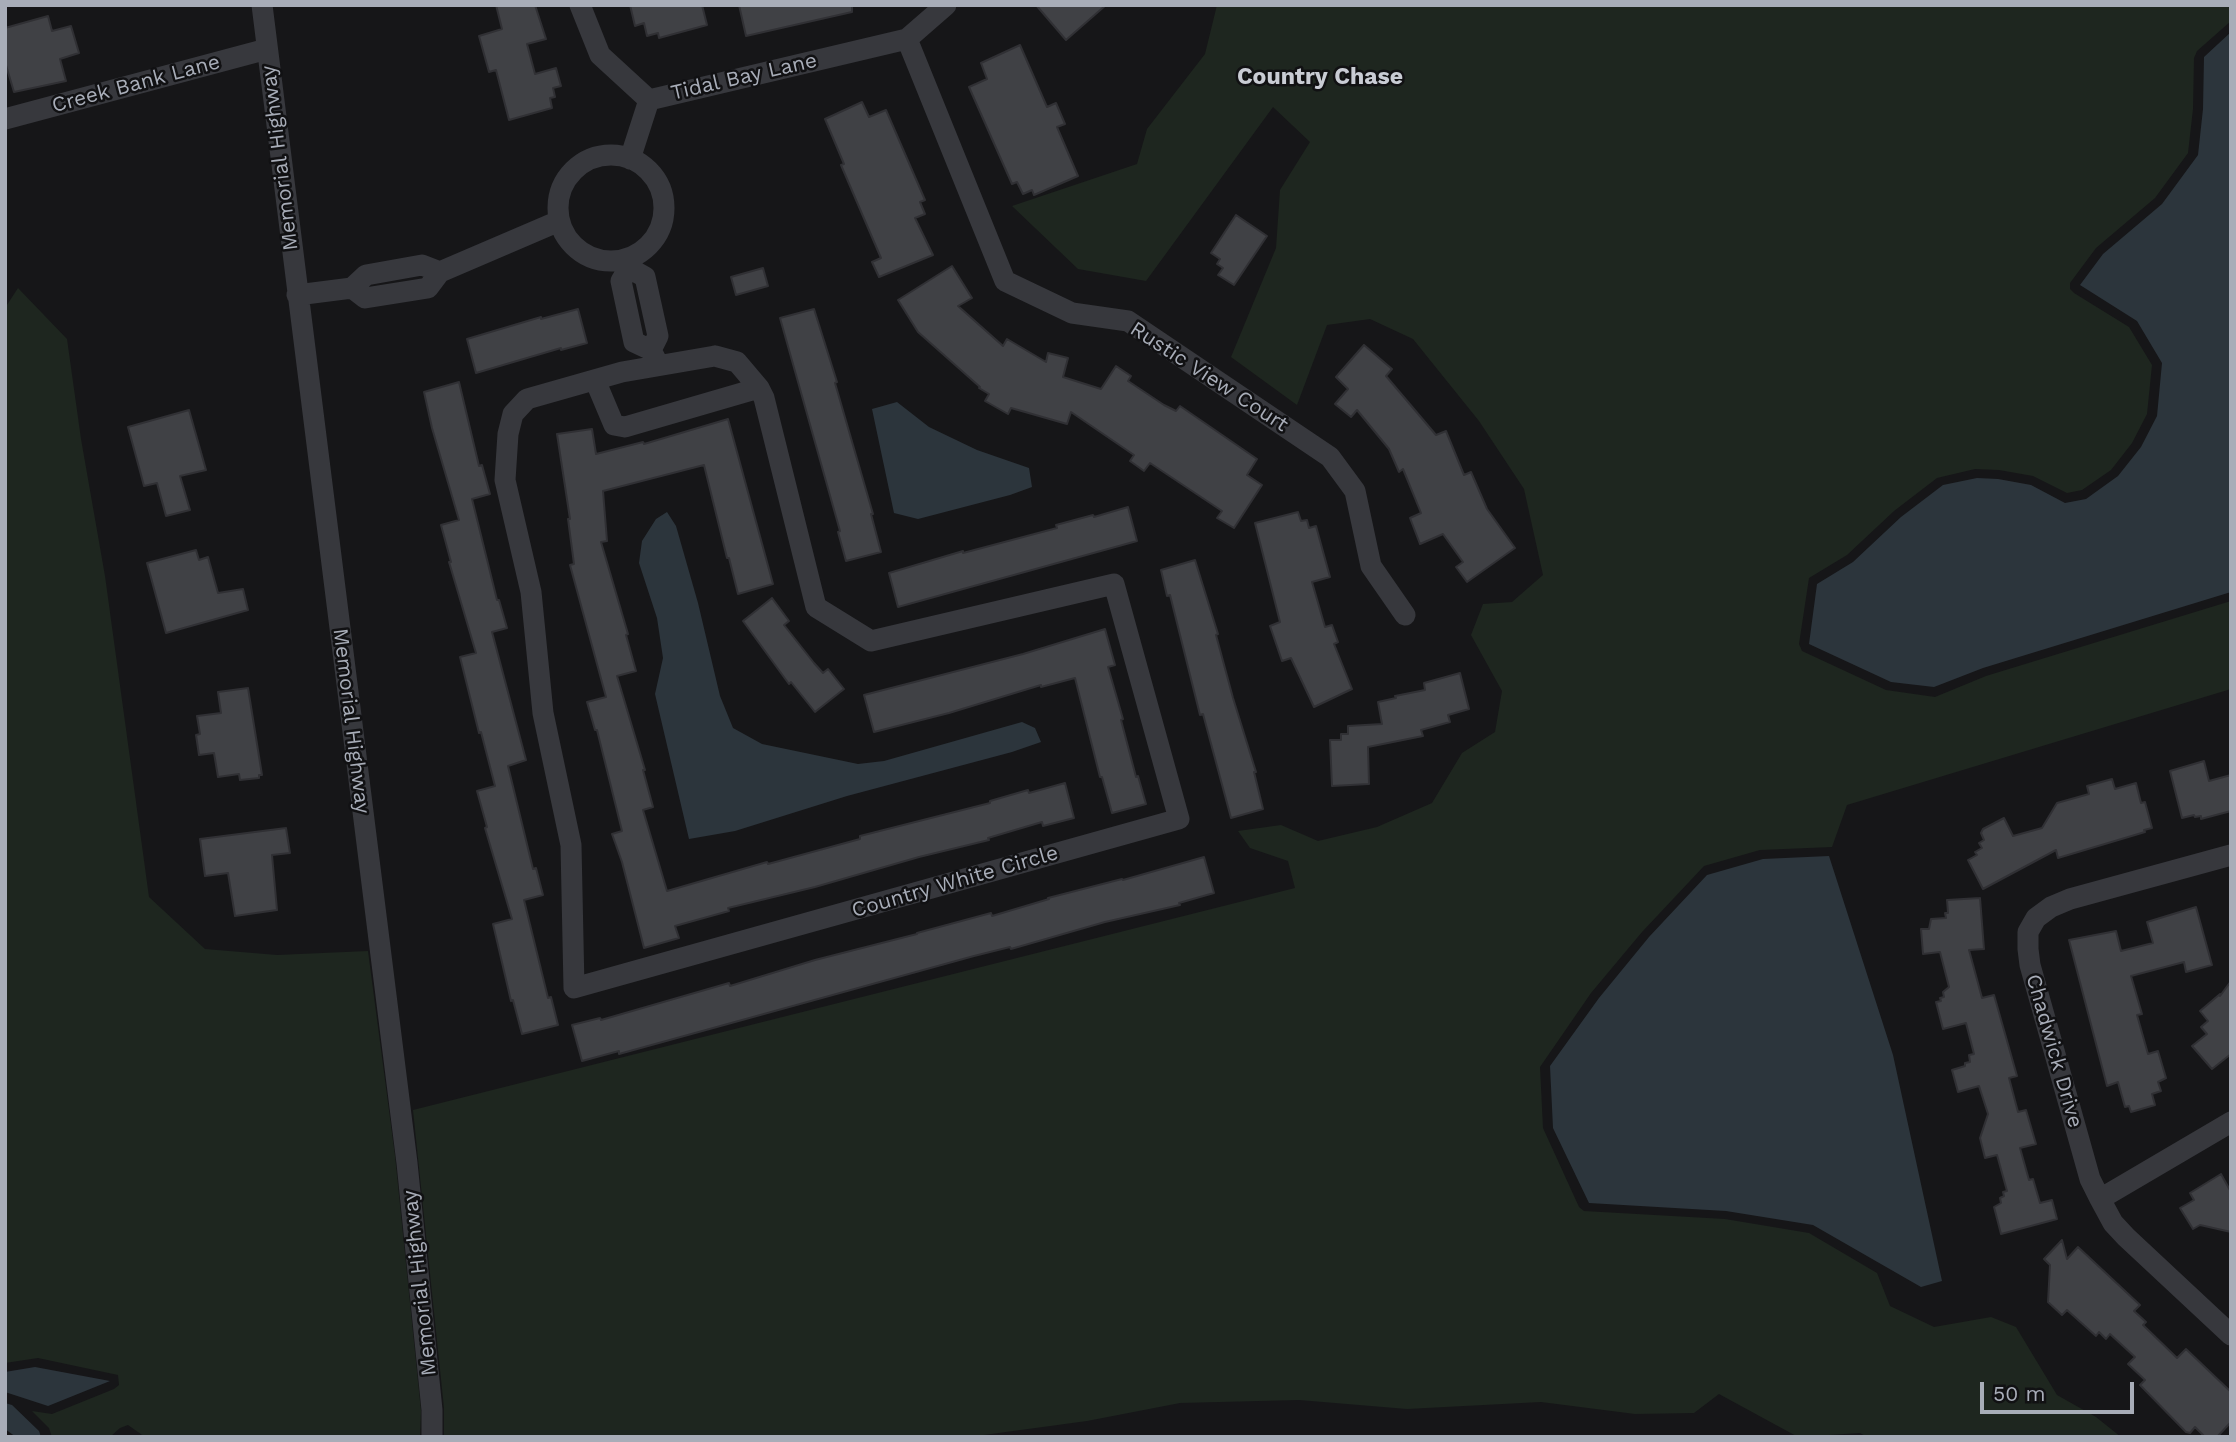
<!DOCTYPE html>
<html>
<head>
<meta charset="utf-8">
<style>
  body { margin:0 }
  #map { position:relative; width:2236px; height:1442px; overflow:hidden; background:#161618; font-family:"Work Sans",sans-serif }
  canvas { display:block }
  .frame { position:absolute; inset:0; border:7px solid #a8adb8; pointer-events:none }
  .scale { position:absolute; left:1980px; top:1382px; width:154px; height:32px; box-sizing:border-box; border:4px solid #a8adb8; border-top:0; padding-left:9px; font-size:21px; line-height:24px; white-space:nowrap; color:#a8adb8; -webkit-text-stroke:5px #111113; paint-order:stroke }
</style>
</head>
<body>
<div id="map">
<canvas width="2236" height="1442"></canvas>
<div class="frame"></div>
<div class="scale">50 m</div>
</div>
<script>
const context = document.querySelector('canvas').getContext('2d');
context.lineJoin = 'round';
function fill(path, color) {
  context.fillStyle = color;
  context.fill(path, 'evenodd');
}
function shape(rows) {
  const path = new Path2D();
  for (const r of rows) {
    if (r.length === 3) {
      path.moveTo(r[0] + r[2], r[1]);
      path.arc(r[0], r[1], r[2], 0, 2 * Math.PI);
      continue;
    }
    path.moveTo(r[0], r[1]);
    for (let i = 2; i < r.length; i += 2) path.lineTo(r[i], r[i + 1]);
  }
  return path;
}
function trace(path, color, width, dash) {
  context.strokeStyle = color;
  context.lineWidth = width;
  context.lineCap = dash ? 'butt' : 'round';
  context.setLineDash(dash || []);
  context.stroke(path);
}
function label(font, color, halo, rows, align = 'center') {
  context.font = font + ' "Work Sans",sans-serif';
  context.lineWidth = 5;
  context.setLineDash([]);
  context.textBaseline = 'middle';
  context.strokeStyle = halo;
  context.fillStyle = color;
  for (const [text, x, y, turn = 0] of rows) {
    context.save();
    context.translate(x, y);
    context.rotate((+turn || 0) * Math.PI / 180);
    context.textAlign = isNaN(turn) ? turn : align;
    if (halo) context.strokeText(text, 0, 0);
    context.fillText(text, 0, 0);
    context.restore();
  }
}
fill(shape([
  [1217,5,2231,5,2231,21,2197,51,2194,58,2193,109,2188,153,2155,198,2096,248,2070,283,2070,289,2074,293,2129,327,2152,365,2147,414,2132,443,2111,470,2082,490,2067,493,2033,476,1999,470,1975,469,1937,478,1894,511,1847,555,1809,578,1799,644,1802,651,1886,690,1935,697,1986,676,2231,601,2231,689,1847,805,1832,847,1760,850,1704,866,1642,932,1591,993,1540,1067,1543,1128,1579,1207,1584,1211,1725,1219,1809,1233,1877,1273,1890,1306,1934,1327,1991,1317,2016,1327,2057,1395,2096,1417,2121,1437,1867,1437,1860,1433,1798,1437,1719,1394,1694,1413,1635,1414,1541,1402,1407,1409,1299,1400,1180,1403,1087,1421,969,1437,444,1437,444,1408,413,1110,1295,888,1288,861,1250,848,1238,831,1281,825,1318,841,1377,827,1432,803,1462,753,1495,732,1502,691,1471,635,1483,604,1512,602,1543,575,1524,489,1479,421,1413,339,1370,319,1327,325,1297,405,1231,357,1276,248,1280,190,1310,142,1273,107,1146,281,1078,269,1012,206,1137,164,1147,129,1205,54],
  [18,288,67,339,81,439,105,576,149,897,205,949,277,955,368,951,395,1156,421,1411,420,1437,145,1437,128,1425,120,1428,110,1437,52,1437,49,1428,32,1411,52,1414,114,1389,119,1385,118,1375,38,1358,5,1363,5,308]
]), '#1e261f');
fill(shape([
  [2231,32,2231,592,1983,668,1934,687,1891,682,1809,644,1817,584,1853,562,1901,517,1943,485,1977,478,1998,479,2031,485,2065,503,2086,499,2118,476,2141,447,2157,416,2162,363,2137,321,2080,285,2103,254,2162,204,2198,155,2203,109,2204,57],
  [897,402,929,427,977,450,1029,468,1032,487,1010,495,918,519,894,513,872,409],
  [667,512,676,526,698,603,720,696,733,728,762,744,858,764,884,761,1022,722,1035,728,1041,742,1012,752,847,796,735,831,689,839,655,694,663,658,657,618,639,563,642,541,656,519],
  [1829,856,1893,1055,1942,1281,1921,1287,1813,1225,1726,1211,1589,1203,1553,1128,1550,1066,1599,998,1649,937,1707,875,1763,859],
  [35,1367,110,1381,48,1406,5,1392,5,1372],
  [5,1403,12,1405,39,1431,41,1437,16,1437,5,1429]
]), '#2c353c');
const building = shape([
  [496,5,535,5,546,39,527,44,535,74,556,68,561,86,553,88,555,97,550,98,552,108,509,120,496,70,489,72,479,36,502,29,496,5],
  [630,5,702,5,707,25,659,38,658,33,647,36,644,23,635,26,630,5],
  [739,5,852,5,852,12,746,36,739,5],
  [1036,5,1106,5,1066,40,1036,5],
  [48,16,52,31,71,26,79,53,60,59,66,81,14,92,5,62,5,28,48,16],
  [1020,45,1047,107,1056,103,1065,124,1057,127,1078,176,1034,195,1032,190,1023,194,1017,182,1012,184,969,87,987,79,981,63,1020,45],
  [862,102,869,117,886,110,925,200,920,202,925,214,915,218,933,255,879,277,872,262,881,258,841,165,844,164,825,119,862,102],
  [1236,215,1267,236,1234,285,1218,275,1223,268,1217,264,1220,259,1211,253,1236,215],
  [952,266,972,298,958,306,1003,346,1007,339,1046,362,1048,353,1068,358,1063,377,1101,389,1116,366,1131,376,1128,381,1164,405,1176,411,1180,406,1257,459,1247,475,1262,485,1234,528,1217,518,1222,511,1150,463,1144,471,1130,461,1134,455,1071,412,1067,424,1011,408,1008,414,985,401,989,394,979,388,980,387,918,332,898,300,952,266],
  [763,268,768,286,736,295,731,277,763,268],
  [578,309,587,343,561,350,561,348,476,373,467,339,541,317,541,319,578,309],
  [814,309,837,382,835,383,873,514,871,514,881,552,846,561,838,532,840,531,780,318,814,309],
  [1364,345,1392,369,1386,376,1436,435,1446,431,1464,475,1471,472,1487,509,1515,548,1467,582,1456,567,1463,562,1443,534,1420,544,1410,518,1421,513,1419,508,1403,469,1399,472,1389,449,1357,410,1351,417,1335,404,1348,389,1336,377,1364,345],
  [459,382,479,466,482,465,490,494,472,499,497,600,499,600,507,628,492,632,526,760,508,766,533,869,536,868,543,895,524,900,548,998,551,997,558,1025,522,1034,513,1000,511,1001,493,924,512,919,485,828,487,827,477,791,495,786,481,732,479,733,460,657,476,653,449,562,451,562,441,525,459,520,432,428,424,392,459,382],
  [189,410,206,470,180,476,190,510,166,516,157,483,144,486,128,427,189,410],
  [728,419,773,584,738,594,729,558,727,558,704,465,603,491,607,541,601,542,628,634,626,635,636,671,617,676,645,770,643,770,653,807,643,810,667,891,767,862,768,864,860,839,860,836,990,803,990,801,1028,790,1029,793,1065,783,1074,818,1043,826,1042,822,988,838,989,840,919,857,815,887,728,908,729,911,675,926,679,938,644,948,622,862,612,834,622,831,597,730,595,730,587,702,606,697,570,565,574,564,568,519,570,519,557,434,592,429,596,454,643,442,644,444,728,419],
  [1128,507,1137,541,898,607,889,573,963,551,963,553,1057,528,1056,525,1093,515,1094,517,1128,507],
  [1298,512,1301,521,1307,520,1309,528,1316,526,1330,577,1312,582,1325,627,1332,625,1338,642,1334,644,1352,689,1314,707,1291,658,1282,661,1270,626,1280,622,1255,523,1298,512],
  [196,550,199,560,208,557,218,593,243,589,248,610,166,633,147,563,196,550],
  [1195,560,1218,634,1216,635,1233,698,1256,772,1254,772,1263,809,1231,818,1203,714,1200,715,1170,595,1167,596,1161,570,1195,560],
  [772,598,789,621,784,625,814,663,823,673,828,669,844,689,815,712,791,682,789,684,743,621,772,598],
  [1105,629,1115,665,1108,667,1123,719,1121,720,1136,777,1138,776,1146,804,1112,813,1102,777,1100,777,1075,678,1041,687,1041,685,949,713,874,732,864,695,1023,654,1105,629],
  [1460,673,1469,709,1448,715,1450,722,1421,730,1423,736,1368,747,1369,784,1332,786,1330,740,1341,740,1341,734,1348,734,1348,726,1382,724,1378,702,1396,698,1395,696,1425,690,1424,683,1460,673],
  [248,688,262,775,259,775,259,778,240,780,239,774,218,777,214,753,199,755,196,735,200,734,197,716,221,713,218,692,248,688],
  [2204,761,2209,781,2231,775,2231,811,2201,819,2201,816,2195,817,2194,815,2182,818,2170,771,2204,761],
  [2112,779,2115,789,2136,783,2141,803,2145,802,2152,828,2144,830,2145,832,2058,858,2056,850,1983,889,1968,860,1977,855,1975,852,1982,848,1979,843,1984,840,1981,833,1983,829,2004,818,2013,836,2042,828,2057,803,2089,794,2087,786,2112,779],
  [286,828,290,853,272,855,277,910,235,916,228,873,205,876,200,839,286,828],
  [1204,857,1214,893,1179,903,1180,905,1105,922,1011,949,1010,947,974,956,619,1054,619,1051,582,1061,572,1025,600,1018,601,1020,729,983,730,986,815,960,917,934,917,933,991,913,992,916,1049,899,1048,898,1122,879,1123,880,1204,857],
  [1980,898,1984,949,1969,950,1982,998,1994,995,2017,1076,2009,1078,2018,1112,2026,1110,2036,1144,2020,1148,2029,1180,2033,1179,2040,1203,2052,1200,2057,1219,2001,1234,1994,1207,2001,1203,2000,1198,2004,1196,2003,1192,2007,1191,1997,1155,1985,1158,1980,1138,1988,1114,1979,1086,1958,1092,1952,1070,1965,1066,1965,1063,1970,1062,1969,1055,1974,1054,1966,1023,1943,1029,1936,1002,1941,1001,1940,998,1944,997,1943,992,1949,987,1940,952,1923,954,1921,929,1929,929,1931,919,1946,918,1945,913,1948,913,1947,900,1980,898],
  [2196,907,2212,965,2186,972,2184,962,2131,976,2142,1014,2137,1015,2148,1054,2158,1051,2166,1078,2158,1082,2161,1091,2152,1094,2155,1105,2131,1112,2129,1106,2125,1107,2118,1082,2107,1086,2069,940,2116,931,2121,951,2153,943,2147,922,2196,907],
  [2231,981,2231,1054,2212,1069,2192,1046,2207,1034,2201,1027,2208,1021,2200,1011,2220,994,2220,996,2231,981],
  [2221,1174,2231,1192,2231,1232,2200,1225,2193,1229,2180,1208,2194,1200,2190,1193,2221,1174],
  [2062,1240,2067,1259,2078,1247,2140,1305,2134,1311,2146,1322,2143,1325,2177,1358,2186,1349,2231,1392,2231,1422,2217,1437,2205,1437,2195,1427,2190,1433,2186,1432,2140,1385,2145,1380,2128,1364,2135,1357,2110,1334,2106,1339,2099,1332,2096,1336,2067,1310,2062,1315,2048,1302,2050,1265,2044,1259,2062,1240]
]);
fill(building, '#404145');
trace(building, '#303034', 2);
trace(shape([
  [262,5,407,1163,432,1410,432,1437],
  [580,5,600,55,649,100,907,39,946,5],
  [907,39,1005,281,1072,313,1128,321,1330,457,1355,491,1371,566,1405,615],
  [5,119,267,49],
  [611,208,53],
  [630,159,649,100],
  [626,259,629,268,645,277,658,336,651,350],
  [629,268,621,281,634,342,651,350,658,364],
  [352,288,365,298,428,288,440,272,559,221],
  [297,295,352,288,366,275,422,265,440,272],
  [715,356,737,362,759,388,764,398,816,607,871,641,1114,584,1179,819,574,988,571,845,543,713,531,592,505,480,508,434,513,414,527,399,622,372,715,356],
  [595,380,614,425,625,427,759,388],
  [2231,855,2070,899,2051,907,2036,918,2028,932,2028,949,2030,965,2090,1179,2100,1199,2113,1223,2126,1237,2231,1335],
  [2100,1199,2231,1122]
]), '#37383d', 21);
label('21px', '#a8adb8', '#111113', [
  ["Tidal Bay Lane",744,77,-13],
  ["Creek Bank Lane",136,84,-15],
  ["Memorial Highway",280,158,-97],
  ["Rustic View Court",1209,377,33],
  ["Memorial Highway",351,721,83],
  ["Country White Circle",955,882,-16],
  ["Chadwick Drive",2054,1051,74],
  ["Memorial Highway",420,1283,-96]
]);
label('bold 23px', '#c9ccd4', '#111113', [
  ["Country Chase",1320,77]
]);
</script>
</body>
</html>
